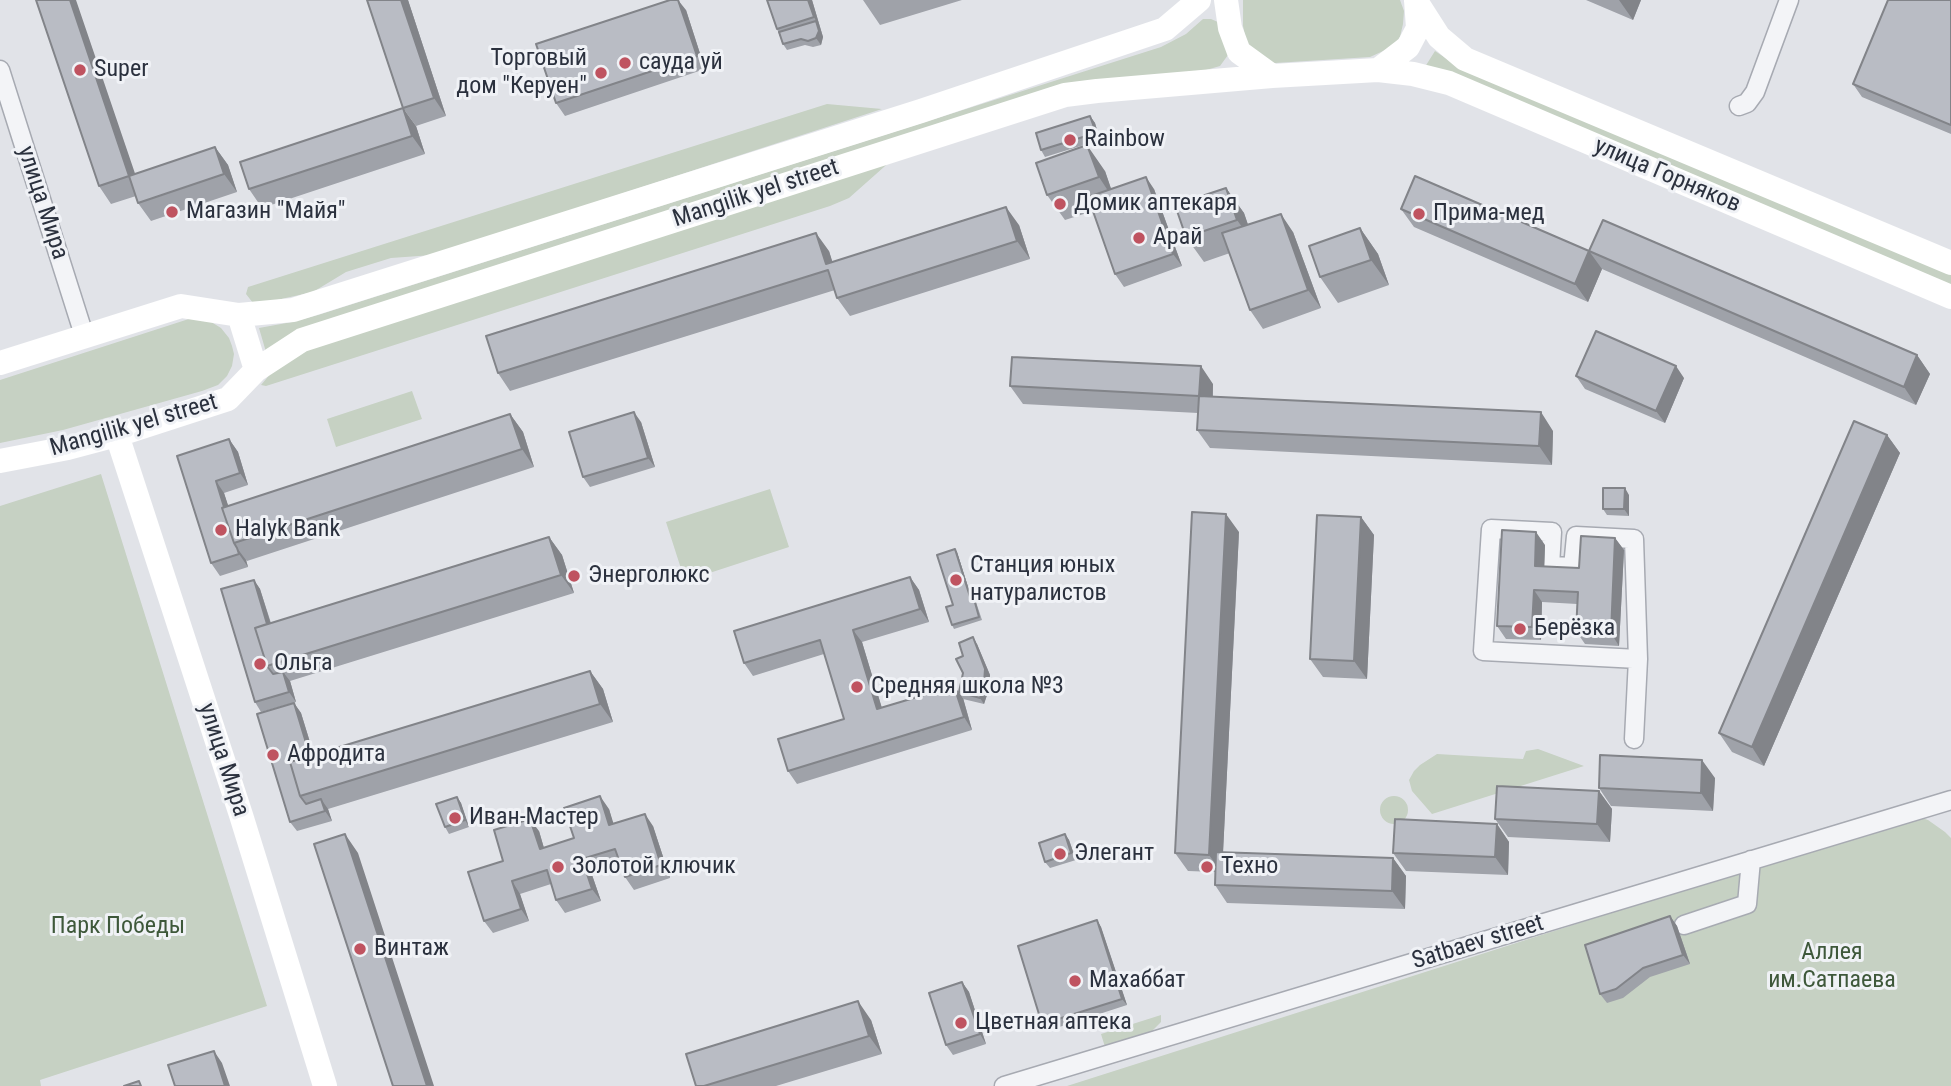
<!DOCTYPE html>
<html>
<head>
<meta charset="utf-8">
<style>
  body { margin:0 }
  canvas { display:block; background:#e1e3e8 }
</style>
</head>
<body>
<canvas width="1951" height="1086"></canvas>
<script>
const context = document.querySelector('canvas').getContext('2d');
context.lineJoin = 'round';
function fill(path, color) {
  context.fillStyle = color;
  context.fill(path, 'evenodd');
}
function shape(rows) {
  const path = new Path2D();
  for (const r of rows) {
    if (r.length === 3) {
      path.moveTo(r[0] + r[2], r[1]);
      path.arc(r[0], r[1], r[2], 0, 2 * Math.PI);
      continue;
    }
    path.moveTo(r[0], r[1]);
    for (let i = 2; i < r.length; i += 2) path.lineTo(r[i], r[i + 1]);
  }
  return path;
}
function trace(path, color, width, dash) {
  context.strokeStyle = color;
  context.lineWidth = width;
  context.lineCap = dash ? 'butt' : 'round';
  context.setLineDash(dash || []);
  context.stroke(path);
}
function label(font, color, halo, rows, align = 'center') {
  context.font = font + ' "Roboto Condensed",sans-serif';
  context.lineWidth = 6;
  context.setLineDash([]);
  context.textBaseline = 'middle';
  context.strokeStyle = halo;
  context.fillStyle = color;
  for (const [text, x, y, turn = 0] of rows) {
    context.save();
    context.translate(x, y);
    context.rotate((+turn || 0) * Math.PI / 180);
    context.textAlign = isNaN(turn) ? turn : align;
    if (halo) context.strokeText(text, 0, 0);
    context.fillText(text, 0, 0);
    context.restore();
  }
}
fill(shape([
  [1243,0,1400,0,1404,11,1403,24,1400,37,1392,47,1370,57,1275,63,1261,60,1253,52,1246,40,1243,26],
  [1203,19,1211,19,1220,23,1228,55,1220,66,1206,70,1099,81,266,352,259,328,292,322,318,315,1161,47,1186,34],
  [1435,51,1462,69,1951,273,1951,285,1423,70],
  [827,104,882,109,433,255,391,258,346,272,313,292,272,301,253,303,246,294,248,287],
  [893,159,849,198,830,206,266,386,261,385,276,367,312,347],
  [195,317,208,320,221,328,229,338,232,346,234,354,232,366,227,376,218,385,202,391,63,430,0,443,0,380],
  [412,391,422,419,336,447,327,419],
  [101,474,267,1006,40,1080,41,1086,0,1086,0,506],
  [770,489,789,547,685,581,666,522],
  [1538,749,1584,766,1432,814,1412,791,1409,780,1414,771,1420,765,1437,754,1523,759,1526,751],
  [1394,810,14],
  [1919,817,1928,820,1945,832,1951,838,1951,1086,1067,1086,1909,818],
  [1161,1015,1161,1022,1149,1034,1105,1047,1101,1034]
]), '#c6d1c3');
const street = shape([
  [0,70,84,335],
  [1739,106,1747,103,1755,92,1789,0],
  [1634,739,1638,659,1483,651,1491,529,1552,532,1550,566,1573,567,1576,536,1634,539,1638,659],
  [1684,925,1747,904,1751,860],
  [1004,1086,1951,800]
]);
trace(street, '#a7aab2', 21);
trace(street, '#f3f4f7', 18);
trace(shape([
  [1226,0,1230,28,1239,52,1272,76,1378,70,1408,47,1418,28,1416,0],
  [1416,1,1439,37,1465,59,1951,263],
  [1378,70,1413,74,1449,83,1951,297],
  [239,315,293,310,921,111,1165,29,1199,0],
  [0,363,181,306,239,315,256,370,228,399,117,435,68,448,0,461],
  [256,370,302,340,1065,95,1097,91,1272,76],
  [117,435,241,815,325,1086]
]), '#fff', 24);
fill(shape([
  [367,0,408,0,446,116,416,126,403,108],
  [812,0,823,37,821,45,813,47,805,45,787,50,783,44,777,29],
  [863,0,962,0,880,25],
  [1586,0,1641,0,1633,20],
  [1951,0,1951,134,1862,97,1853,84],
  [686,10,705,69,565,116,556,103],
  [1090,116,1095,123,1100,140,1045,157,1041,150],
  [416,126,425,154,262,208,249,189],
  [215,147,228,165,237,192,151,221,138,203,136,196,111,204,99,186],
  [1105,171,1111,189,1154,189,1182,266,1124,287,1115,274,1093,211,1065,220,1047,195],
  [1226,188,1244,213,1248,225,1293,232,1321,308,1263,329,1250,310,1230,253,1204,262,1186,237],
  [1401,209,1589,251,1917,355,1930,374,1916,405,1602,269,1588,302,1414,227],
  [1019,225,1030,259,850,316,837,298,835,290,510,391,498,373,829,251,832,262],
  [1360,228,1378,254,1389,285,1338,303,1320,277],
  [1576,376,1684,378,1665,423,1585,389],
  [1213,384,1213,396,1553,431,1552,465,1210,448,1197,430,1198,413,1023,404,1010,386],
  [510,414,523,432,534,467,247,561,246,560,248,567,220,576,211,563,177,456,229,439,238,452,248,485,224,493,228,506],
  [641,422,655,467,590,487,583,477],
  [1887,435,1900,453,1764,766,1732,752,1719,733],
  [1629,495,1629,516,1607,515,1603,509],
  [1361,517,1374,535,1367,679,1323,677,1310,659],
  [1239,532,1223,852,1393,858,1406,876,1405,909,1227,903,1215,885,1215,872,1188,871,1175,853],
  [549,537,562,555,574,593,290,681,296,702,261,712,255,702,254,580,260,589,271,623],
  [1615,538,1624,550,1619,646,1585,644,1576,631,1577,604,1542,602,1541,640,1506,639,1497,626,1545,545,1544,566,1579,568],
  [955,549,957,552,972,599,974,599,976,602,982,620,954,629,952,625],
  [910,577,919,590,929,622,862,642,882,708,954,686,963,698,972,730,797,784,788,771,844,719,824,654,753,676,744,663],
  [977,644,990,675,989,689,984,704,963,699,959,692,963,673,963,656],
  [590,671,603,689,613,722,328,809,332,821,297,831,290,822,294,703,301,713,314,755],
  [1715,778,1713,811,1611,806,1599,788],
  [1599,791,1612,809,1610,842,1508,837,1495,819],
  [457,797,461,803,469,827,449,834,445,827],
  [609,809,613,824,653,826,670,878,634,890,625,877,620,862,591,872,601,901,565,913,556,900,551,884,520,894,529,921,493,933,484,921,503,861,539,831,544,848,574,838],
  [1497,824,1509,842,1508,875,1406,871,1393,853],
  [1065,834,1069,840,1076,860,1050,868,1045,862],
  [1670,916,1677,926,1690,964,1650,977,1623,998,1607,1003,1600,994],
  [1097,920,1101,927,1127,1005,1047,1031,1042,1024],
  [962,982,969,992,986,1044,953,1055,946,1045],
  [871,1020,882,1054,776,1086,696,1086]
]), '#9fa2a9');
fill(shape([
  [70,0,76,0,142,194,129,176],
  [401,0,408,0,446,116,434,98],
  [678,0,686,10,705,69,697,56],
  [808,0,812,0,823,37,821,45,816,38,816,21,814,17],
  [1619,0,1641,0,1633,20],
  [403,108,416,126,425,154,412,136],
  [1090,116,1095,123,1100,140,1096,133],
  [1087,145,1105,171,1116,203,1099,177],
  [215,147,228,165,237,192,224,174],
  [1146,177,1154,189,1182,266,1173,254],
  [1226,188,1244,213,1255,245,1237,220],
  [1006,207,1019,225,1030,259,1017,241],
  [1281,214,1293,232,1321,308,1308,290],
  [1360,228,1378,254,1389,285,1371,260],
  [816,233,829,251,839,282,826,264],
  [1589,251,1602,269,1588,302,1575,284],
  [1917,355,1930,374,1916,405,1904,387],
  [1201,366,1213,384,1212,414,1199,396],
  [1676,366,1684,378,1665,423,1656,411],
  [634,412,641,422,655,467,648,458],
  [1541,412,1553,431,1552,465,1539,446],
  [510,414,523,432,534,467,522,449],
  [1887,435,1900,453,1764,766,1752,747],
  [229,439,238,452,248,485,240,473],
  [216,481,224,493,240,541,236,542],
  [1625,488,1629,495,1629,516,1624,509],
  [1226,514,1239,532,1222,873,1209,855],
  [1361,517,1374,535,1367,679,1354,661],
  [1536,532,1545,545,1544,578,1535,566],
  [549,537,562,555,574,593,561,575],
  [1615,538,1624,550,1619,646,1611,633],
  [237,548,246,560,248,567,239,554],
  [955,549,957,552,973,603,971,600],
  [910,577,919,590,929,622,920,609],
  [254,580,260,589,277,644,270,634],
  [1534,590,1542,602,1541,640,1532,627],
  [853,630,862,642,886,722,877,709],
  [973,637,977,644,990,675,989,689,984,704,980,698],
  [590,671,603,689,613,722,600,704],
  [283,672,290,681,296,702,289,692],
  [954,686,963,698,972,730,964,717],
  [294,703,301,713,320,775,313,765],
  [1702,760,1715,778,1713,811,1701,793],
  [1599,791,1612,809,1610,842,1597,824],
  [600,796,609,809,618,838,609,825],
  [457,797,461,803,469,827,465,820],
  [321,799,328,809,332,821,325,811],
  [645,814,653,826,670,878,661,865],
  [530,819,539,831,548,862,540,849],
  [1497,824,1509,842,1508,875,1495,857],
  [345,834,358,853,434,1086,427,1086],
  [1065,834,1069,840,1076,860,1071,853],
  [1393,858,1406,876,1405,909,1392,891],
  [582,859,591,872,601,901,592,889],
  [512,881,520,894,529,921,521,909],
  [1670,916,1677,926,1690,964,1683,955],
  [1097,920,1101,927,1127,1005,1122,999],
  [962,982,969,992,986,1044,980,1034],
  [858,1001,871,1020,882,1054,869,1036],
  [214,1051,222,1063,230,1086,225,1086]
]), '#828489');
const building = shape([
  [36,0,70,0,129,176,99,186,36,0],
  [367,0,401,0,434,98,403,108,367,0],
  [670,0,678,0,697,56,556,103,536,44,670,0],
  [767,0,808,0,814,17,777,29,767,0],
  [1888,0,1951,0,1951,125,1853,84,1888,0],
  [816,21,819,31,816,38,808,41,801,39,783,44,779,32,816,21],
  [403,108,412,136,249,189,240,162,403,108],
  [1090,116,1096,133,1041,150,1036,133,1090,116],
  [1087,145,1099,177,1047,195,1036,163,1087,145],
  [215,147,224,174,138,203,129,176,215,147],
  [1415,176,1589,251,1575,284,1401,209,1415,176],
  [1146,177,1173,254,1115,274,1088,197,1146,177],
  [1226,188,1237,220,1186,237,1175,205,1226,188],
  [1006,207,1017,241,837,298,828,270,498,373,486,336,816,233,826,264,1006,207],
  [1281,214,1308,290,1250,310,1222,233,1281,214],
  [1603,220,1917,355,1904,387,1589,251,1603,220],
  [1360,228,1371,260,1320,277,1309,246,1360,228],
  [1596,331,1676,366,1656,411,1576,376,1596,331],
  [1012,357,1201,366,1199,396,1010,386,1012,357],
  [1199,396,1541,412,1539,446,1197,430,1199,396],
  [634,412,648,458,583,477,569,432,634,412],
  [510,414,522,449,234,543,222,508,510,414],
  [1854,421,1887,435,1752,747,1719,733,1854,421],
  [229,439,240,473,216,481,224,507,222,508,234,543,237,548,239,554,211,563,177,456,229,439],
  [1603,488,1625,488,1624,509,1603,509,1603,488],
  [1192,512,1226,514,1209,855,1175,853,1192,512],
  [1317,515,1361,517,1354,661,1310,659,1317,515],
  [1502,530,1536,532,1535,566,1579,568,1581,536,1615,538,1611,633,1576,631,1578,592,1534,590,1532,627,1497,626,1502,530],
  [549,537,561,575,267,666,255,628,549,537],
  [955,549,971,600,974,599,979,617,952,625,946,607,953,605,937,555,955,549],
  [910,577,920,609,853,630,877,709,954,686,964,717,788,771,778,739,844,719,820,640,744,663,734,631,910,577],
  [254,580,267,624,255,628,267,666,273,674,283,672,289,692,255,702,221,589,254,580],
  [973,637,985,669,984,683,980,698,959,692,963,673,956,659,963,656,959,643,973,637],
  [590,671,600,704,300,796,290,762,590,671],
  [294,703,310,756,290,762,300,796,306,804,321,799,325,811,290,822,257,714,294,703],
  [1600,755,1702,760,1701,793,1599,788,1600,755],
  [1497,786,1599,791,1597,824,1495,819,1497,786],
  [600,796,609,825,645,814,661,865,625,877,615,849,582,859,592,889,556,900,547,870,512,881,521,909,484,921,468,872,503,861,494,830,530,819,540,849,574,838,564,808,600,796],
  [457,797,465,820,445,827,436,804,457,797],
  [1395,819,1497,824,1495,857,1393,853,1395,819],
  [345,834,427,1086,393,1086,314,844,345,834],
  [1065,834,1071,853,1045,862,1039,843,1065,834],
  [1216,852,1393,858,1392,891,1215,885,1216,852],
  [1670,916,1683,955,1643,968,1616,989,1600,994,1585,945,1670,916],
  [1097,920,1122,999,1042,1024,1018,946,1097,920],
  [962,982,980,1034,946,1045,929,993,962,982],
  [858,1001,869,1036,704,1086,696,1086,686,1054,858,1001],
  [214,1051,225,1086,175,1086,168,1065,214,1051],
  [139,1081,141,1086,124,1086,139,1081]
]);
fill(building, '#b9bcc4');
trace(building, '#828489', 2);
for (const [x, y, r, color] of [
  [625,63,7,"#bf5360"],
  [80,70,7,"#bf5360"],
  [601,73,7,"#bf5360"],
  [1070,140,7,"#bf5360"],
  [1060,204,7,"#bf5360"],
  [172,212,7,"#bf5360"],
  [1419,214,7,"#bf5360"],
  [1139,238,7,"#bf5360"],
  [221,530,7,"#bf5360"],
  [574,576,7,"#bf5360"],
  [956,580,7,"#bf5360"],
  [1520,629,7,"#bf5360"],
  [260,664,7,"#bf5360"],
  [857,687,7,"#bf5360"],
  [273,755,7,"#bf5360"],
  [455,818,7,"#bf5360"],
  [1060,854,7,"#bf5360"],
  [558,867,7,"#bf5360"],
  [1207,867,7,"#bf5360"],
  [360,949,7,"#bf5360"],
  [1075,981,7,"#bf5360"],
  [961,1023,7,"#bf5360"]
]) {
  const dot = new Path2D();
  dot.arc(x, y, r, 0, 2 * Math.PI);
  context.fillStyle = color;
  context.fill(dot);
  trace(dot, '#f0f2f6', 2.5);
}
label('24px', '#2b313e', '#f0f2f6', [
  ["Торговый",587,59,"right"],
  ["дом \"Керуен\"",587,87,"right"],
  ["сауда уй",639,63],
  ["Super",94,70],
  ["Rainbow",1084,140],
  ["Домик аптекаря",1074,204],
  ["Магазин \"Майя\"",186,212],
  ["Прима-мед",1433,214],
  ["Арай",1153,238],
  ["Halyk Bank",235,530],
  ["Станция юных",970,566],
  ["натуралистов",970,594],
  ["Энерголюкс",588,576],
  ["Берёзка",1534,629],
  ["Ольга",274,664],
  ["Средняя школа №3",871,687],
  ["Афродита",287,755],
  ["Иван-Мастер",469,818],
  ["Элегант",1074,854],
  ["Золотой ключик",572,867],
  ["Техно",1221,867],
  ["Винтаж",374,949],
  ["Махаббат",1089,981],
  ["Цветная аптека",975,1023]
], 'left');
label('24px', '#2b313e', '#f0f2f6', [
  ["улица Горняков",1667,176,23],
  ["Mangilik yel street",756,194,-18],
  ["улица Мира",42,203,72],
  ["Mangilik yel street",134,426,-16],
  ["улица Мира",223,760,72],
  ["Satbaev street",1478,943,-17]
]);
label('24px', '#3e583a', '#f0f2f6', [
  ["Парк Победы",118,927],
  ["Аллея",1832,953],
  ["им.Сатпаева",1832,981]
]);
</script>
</body>
</html>
